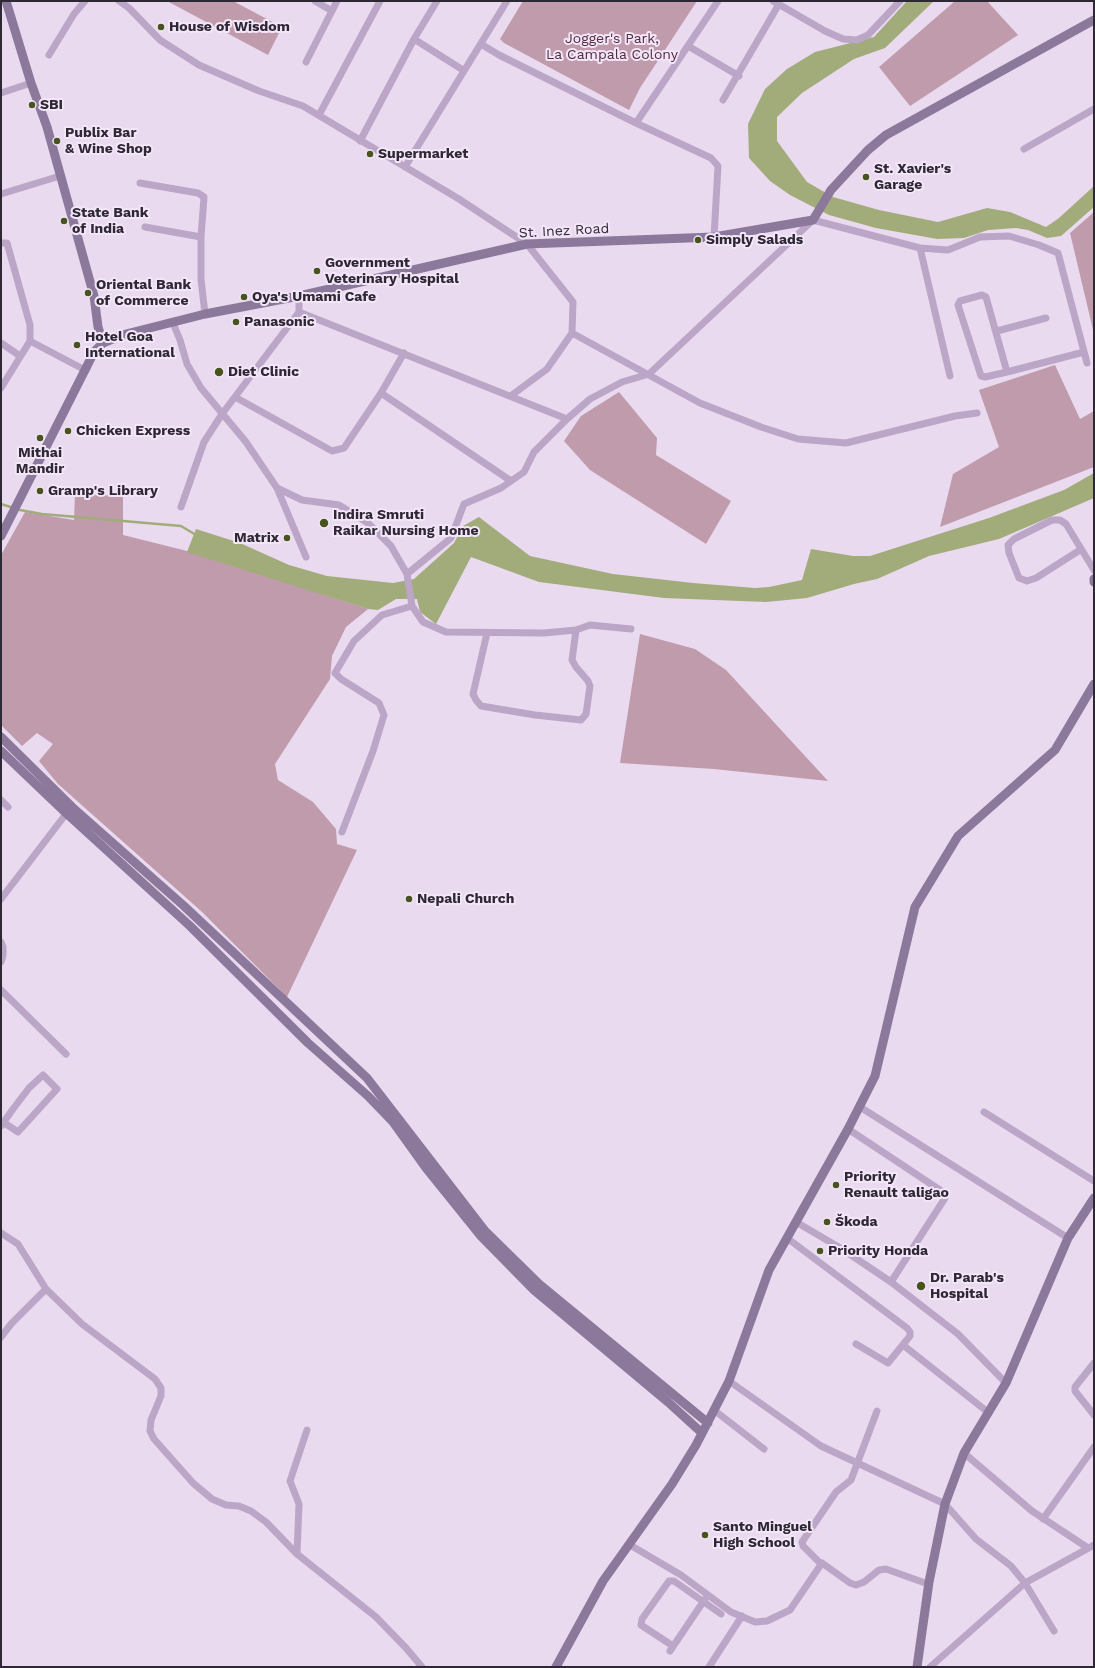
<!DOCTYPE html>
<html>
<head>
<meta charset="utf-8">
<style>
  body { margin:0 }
  #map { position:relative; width:1095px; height:1668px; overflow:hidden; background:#eadaf0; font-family:"Work Sans",sans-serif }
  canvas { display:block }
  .frame { position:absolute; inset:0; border:2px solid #2e2734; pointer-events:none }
</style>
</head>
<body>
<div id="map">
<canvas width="1095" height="1668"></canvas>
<div class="frame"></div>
</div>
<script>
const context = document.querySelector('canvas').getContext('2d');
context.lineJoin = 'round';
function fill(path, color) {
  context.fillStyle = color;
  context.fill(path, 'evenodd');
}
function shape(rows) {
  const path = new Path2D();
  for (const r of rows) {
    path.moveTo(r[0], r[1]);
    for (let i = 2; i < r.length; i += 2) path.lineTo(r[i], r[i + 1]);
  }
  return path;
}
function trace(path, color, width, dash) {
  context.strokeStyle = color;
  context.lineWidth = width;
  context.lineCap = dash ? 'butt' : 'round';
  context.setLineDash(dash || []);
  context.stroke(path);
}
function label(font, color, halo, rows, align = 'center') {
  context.font = font + ' "Work Sans",sans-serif';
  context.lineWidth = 4;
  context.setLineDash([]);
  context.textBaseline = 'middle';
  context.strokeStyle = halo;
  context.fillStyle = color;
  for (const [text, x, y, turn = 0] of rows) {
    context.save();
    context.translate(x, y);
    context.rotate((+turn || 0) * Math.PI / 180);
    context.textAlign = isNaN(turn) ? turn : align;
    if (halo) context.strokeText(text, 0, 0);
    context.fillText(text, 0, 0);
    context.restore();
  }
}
fill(shape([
  [167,1,233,1,282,27,268,55],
  [523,1,697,1,640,88,629,110,504,43,500,39],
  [955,1,987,1,1018,35,910,106,879,67],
  [1094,212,1094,334,1070,233],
  [1055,365,1080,419,1094,411,1094,467,940,527,953,474,999,447,979,390],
  [619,392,657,438,656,455,731,501,706,544,590,470,564,441,581,416],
  [75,494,123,496,123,535,199,554,368,609,346,627,332,656,330,679,275,764,278,780,313,802,336,829,337,844,357,850,287,997,201,911,58,784,39,761,53,744,37,733,22,746,1,725,1,555,25,512,74,520],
  [640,634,695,649,726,670,828,781,714,769,620,763]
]), '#bf9bac');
fill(shape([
  [907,1,934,1,885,48,854,59,802,93,777,117,777,141,807,182,833,197,879,210,938,222,987,208,1010,212,1046,227,1059,218,1094,186,1094,207,1061,236,1047,238,1028,230,1016,228,988,230,964,238,937,239,876,228,829,215,790,195,770,181,749,158,748,124,765,89,787,69,815,52,874,37],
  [1094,473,1094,498,999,539,929,556,877,579,854,584,807,598,766,602,664,598,539,582,471,557,436,624,420,612,417,599,396,599,378,610,368,609,187,552,196,529,240,543,289,565,327,576,393,583,414,579,454,543,463,526,479,517,530,556,613,574,693,583,755,588,769,587,802,580,811,549,853,556,870,556,989,518,1064,490]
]), '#a1ac7a');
trace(shape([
  [1,504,20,510,42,514,181,526,196,535]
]), '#a1ac7a', 2.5);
trace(shape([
  [119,1,129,8,160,40,199,65,259,91,303,106,459,199,527,244,573,302,572,333,547,369,512,395],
  [315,1,332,11],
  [773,1,825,31,843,39,857,40,868,35,900,1],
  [414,39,463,70],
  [481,44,499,55,636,123,711,158,718,166,714,237],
  [688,46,739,76],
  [49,55,74,14,85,1],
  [306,62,337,1],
  [1,93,31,83],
  [723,100,779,4],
  [319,115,380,1],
  [636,123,718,1],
  [360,141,414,39,437,1],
  [1024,149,1094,109],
  [405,167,507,1],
  [140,183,198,193,204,197,201,237,201,279,205,314],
  [1,194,60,176],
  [145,227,201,237],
  [1,243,7,243,30,325,30,341,1,388],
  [920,248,948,250,980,237,1009,236,1039,245,1058,253,1087,363],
  [299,312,567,419],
  [173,323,180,340,187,364,201,388,246,442,277,488,302,500,339,505,368,523,391,546,407,574,412,606,423,622,446,632,544,633,576,630,590,625,631,629],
  [997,331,1046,318],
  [572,333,700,403,761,427,798,439,846,443,955,416,977,413],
  [30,341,85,370],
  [1,343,20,356],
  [1007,372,986,297,982,295,960,301,958,305,981,376,985,377,1007,372,1084,352],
  [381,393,511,481],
  [235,397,332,451,344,448,381,393,404,353],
  [277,488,306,557],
  [181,507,204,442,222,414,299,312,299,296],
  [1080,550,1036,578,1027,581,1019,578,1009,553,1008,545,1014,539,1052,520,1060,520,1066,524,1094,570],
  [407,574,451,538,464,504,501,488,524,472,534,452,567,419,590,399,622,382,649,374,813,220,920,248,950,376],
  [487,633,473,694,476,700,481,706,535,715,581,720,586,714,590,686,588,681,576,667,572,660,576,630],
  [1,800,8,807],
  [342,832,373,751,384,715,379,703,341,679,335,673,354,641,382,615,412,606],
  [1,899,69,810],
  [1,942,3,947,3,956,1,962],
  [1,990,66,1054],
  [860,1107,1068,1238],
  [984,1112,1094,1181],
  [1,1126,13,1109,29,1088,43,1075,57,1089,18,1132,3,1122],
  [848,1129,946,1194,945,1198,891,1282],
  [796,1222,842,1249,891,1282,958,1334,1006,1383],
  [1,1233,18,1244,46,1289,82,1324,155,1379,161,1388,161,1396,151,1420,150,1431,154,1439,193,1483,212,1499,226,1505,239,1506,251,1511,266,1522,297,1554,376,1617,406,1648,422,1667],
  [787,1238,907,1328,910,1332,910,1336,888,1363,856,1344],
  [1,1337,11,1324,46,1289],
  [903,1345,989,1413],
  [1094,1363,1075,1387,1075,1391,1094,1415],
  [729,1381,821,1446,945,1504,976,1539,1011,1566,1025,1583,1054,1631],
  [714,1410,764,1449],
  [964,1453,1032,1511,1088,1548],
  [1043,1519,1094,1447],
  [630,1545,681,1575,731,1612,755,1622,767,1621,790,1610,822,1563,850,1583,856,1585,864,1582,879,1570,886,1569,928,1584],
  [297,1554,299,1504,290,1481,307,1430],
  [821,1564,803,1546,802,1542,836,1492,851,1480,877,1411],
  [673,1646,641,1625,642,1619,669,1581,674,1581,721,1614],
  [670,1651,705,1599],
  [709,1667,742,1616],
  [930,1667,1025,1583,1094,1545]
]), '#bca6c8', 7);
trace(shape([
  [103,343,122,335,205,314,299,296,527,244,714,237,813,220,831,190,868,150,886,135,1094,20],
  [1,536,85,370,94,352,103,343,98,327,94,296,47,127,31,83,6,1],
  [1094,579,1094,582],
  [1,737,72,807,184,906,367,1078,485,1231,539,1284,708,1423],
  [1,751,66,813,190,926,308,1043,368,1096,393,1122,426,1168,480,1235,534,1290,668,1402,702,1433],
  [556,1667,603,1581,672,1484,696,1445,729,1381,769,1270,848,1129,875,1076,915,907,958,836,1055,750,1094,684],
  [917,1667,929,1582,945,1504,964,1453,1006,1383,1068,1238,1094,1198]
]), '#8b789b', 9);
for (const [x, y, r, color] of [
  [161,27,4,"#47541e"],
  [32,105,4,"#47541e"],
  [57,141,4,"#47541e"],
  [370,154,4,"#47541e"],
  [866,177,4,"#47541e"],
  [64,221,4,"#47541e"],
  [698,240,4,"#47541e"],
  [317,271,4,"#47541e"],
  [88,293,4,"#47541e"],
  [244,297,4,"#47541e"],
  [236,322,4,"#47541e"],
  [77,345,4,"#47541e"],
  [219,372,5,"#47541e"],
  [68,431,4,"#47541e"],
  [40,438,4,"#47541e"],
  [40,491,4,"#47541e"],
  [324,523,5,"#47541e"],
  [287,538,4,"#47541e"],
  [409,899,4,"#47541e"],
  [836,1185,4,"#47541e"],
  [827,1222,4,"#47541e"],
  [820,1251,4,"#47541e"],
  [921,1286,5,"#47541e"],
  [705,1535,4,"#47541e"]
]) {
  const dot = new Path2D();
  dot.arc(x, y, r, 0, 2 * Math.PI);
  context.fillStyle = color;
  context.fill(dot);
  trace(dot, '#f3e6f8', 1.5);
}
label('bold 14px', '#2e2734', '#f3e6f8', [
  ["House of Wisdom",169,27],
  ["SBI",40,105],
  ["Publix Bar",65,133],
  ["& Wine Shop",65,149],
  ["Supermarket",378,154],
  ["St. Xavier's",874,169],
  ["Garage",874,185],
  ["State Bank",72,213],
  ["of India",72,229],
  ["Simply Salads",706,240],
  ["Government",325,263],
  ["Veterinary Hospital",325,279],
  ["Oriental Bank",96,285],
  ["of Commerce",96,301],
  ["Oya's Umami Cafe",252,297],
  ["Panasonic",244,322],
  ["Hotel Goa",85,337],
  ["International",85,353],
  ["Diet Clinic",228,372],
  ["Chicken Express",76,431],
  ["Mithai",40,453,"center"],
  ["Mandir",40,469,"center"],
  ["Gramp's Library",48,491],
  ["Indira Smruti",333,515],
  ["Raikar Nursing Home",333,531],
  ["Matrix",279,538,"right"],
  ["Nepali Church",417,899],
  ["Priority",844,1177],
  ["Renault taligao",844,1193],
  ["Škoda",835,1222],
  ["Priority Honda",828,1251],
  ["Dr. Parab's",930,1278],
  ["Hospital",930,1294],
  ["Santo Minguel",713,1527],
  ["High School",713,1543]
], 'left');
label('14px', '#522c3d', '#f3e6f8', [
  ["Jogger's Park,",612,39],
  ["La Campala Colony",612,55]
]);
label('14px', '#2e2734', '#f3e6f8', [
  ["St. Inez Road",564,231,-3]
]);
</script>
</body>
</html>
